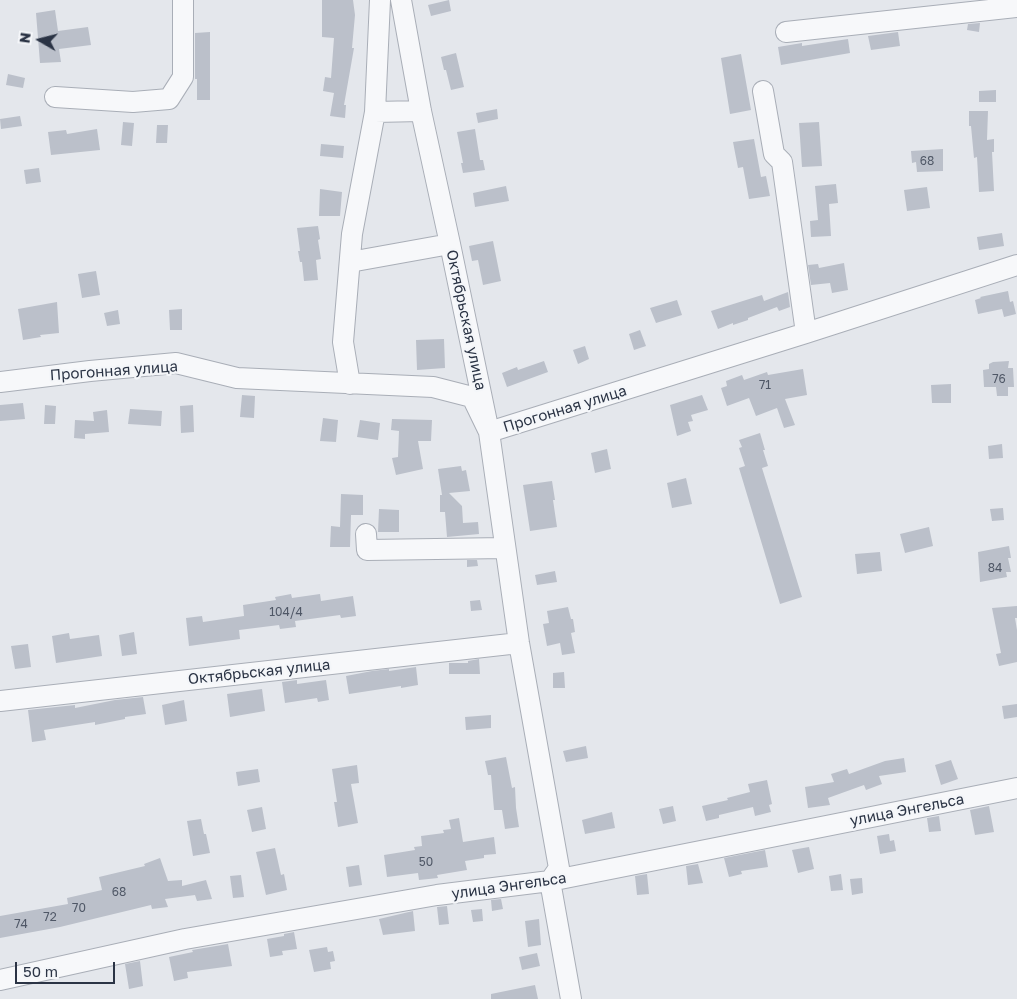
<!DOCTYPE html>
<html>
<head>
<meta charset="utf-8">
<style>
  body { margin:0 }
  #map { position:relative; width:1017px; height:999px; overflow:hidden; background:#e4e7ec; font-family:"Golos Text",sans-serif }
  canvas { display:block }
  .north { position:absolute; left:15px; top:15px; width:50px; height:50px; -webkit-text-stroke:4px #f4f6f9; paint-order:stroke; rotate:278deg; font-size:14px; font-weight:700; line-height:20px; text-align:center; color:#2b3445 }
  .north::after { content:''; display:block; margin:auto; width:18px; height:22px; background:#2b3445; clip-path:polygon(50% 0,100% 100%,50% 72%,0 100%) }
  .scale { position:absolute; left:15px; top:962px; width:100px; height:22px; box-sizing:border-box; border:2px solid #2b3445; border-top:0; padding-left:6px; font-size:15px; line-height:18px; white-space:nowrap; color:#2b3445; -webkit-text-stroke:4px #f4f6f9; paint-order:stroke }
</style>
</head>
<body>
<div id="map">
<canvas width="1017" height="999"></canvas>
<div class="north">N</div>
<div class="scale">50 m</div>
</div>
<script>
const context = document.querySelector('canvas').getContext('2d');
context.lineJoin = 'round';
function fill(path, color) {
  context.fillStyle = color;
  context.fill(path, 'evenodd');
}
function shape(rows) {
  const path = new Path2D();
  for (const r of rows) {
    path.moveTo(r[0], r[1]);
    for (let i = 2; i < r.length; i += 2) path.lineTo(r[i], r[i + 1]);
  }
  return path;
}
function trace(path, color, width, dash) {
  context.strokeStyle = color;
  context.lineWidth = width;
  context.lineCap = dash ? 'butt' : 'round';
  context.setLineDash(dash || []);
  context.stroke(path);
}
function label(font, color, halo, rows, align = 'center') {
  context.font = font + ' "Golos Text",sans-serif';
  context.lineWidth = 4.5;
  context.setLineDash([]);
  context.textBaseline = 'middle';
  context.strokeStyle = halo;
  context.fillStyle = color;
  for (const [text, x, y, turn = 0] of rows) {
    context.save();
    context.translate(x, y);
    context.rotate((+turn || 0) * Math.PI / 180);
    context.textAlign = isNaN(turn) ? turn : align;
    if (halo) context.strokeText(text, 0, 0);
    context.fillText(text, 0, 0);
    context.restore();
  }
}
fill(shape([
  [322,0,353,0,355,15,352,48,354,48,344,105,346,105,345,118,330,116,334,93,323,91,325,77,331,78,334,38,322,37],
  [449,0,451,11,431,16,428,5],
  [55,10,58,31,88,27,91,45,59,49,61,62,40,63,36,13],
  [980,23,979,32,967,30,968,24],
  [210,32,210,100,197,100,197,79,195,79,195,33],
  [898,32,900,46,871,50,868,36],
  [848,39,850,53,781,65,778,47,802,43,802,46],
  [456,53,464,87,451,90,446,70,444,70,441,57],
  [741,54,751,110,730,114,721,58],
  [8,74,25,78,23,88,6,85],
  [996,90,996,102,979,102,979,91],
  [497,109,498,119,478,123,476,113],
  [969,111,988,111,987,140,994,139,994,152,992,152,994,191,979,192,977,157,974,158,971,126,969,126],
  [20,116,22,126,1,129,0,119],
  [123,122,134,123,132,146,121,145],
  [819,122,822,166,802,167,799,123],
  [157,125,168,125,167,143,156,143],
  [97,129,100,150,51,155,48,132,66,130,67,134],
  [475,129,480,160,483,160,485,170,463,173,461,163,463,163,457,132],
  [754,139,761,177,766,176,770,196,749,199,743,167,738,168,733,142],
  [321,144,344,146,343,158,320,156],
  [943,149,943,171,917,172,916,162,912,163,911,151],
  [39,168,41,182,26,184,24,170],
  [836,184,838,203,829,204,831,236,811,237,810,221,818,220,815,186],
  [506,186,509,201,475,207,473,193],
  [927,187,930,208,907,211,904,190],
  [320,189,342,192,340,216,319,216],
  [318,226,320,239,318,240,321,259,316,260,318,280,304,281,302,262,300,262,298,251,300,251,297,228],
  [1002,233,1004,246,979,250,977,237],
  [493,241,501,281,483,285,478,260,472,261,469,246],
  [844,263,848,290,832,293,830,283,811,285,808,265,818,264,819,268],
  [96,271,100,295,82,298,78,274],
  [1008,291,1010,302,1013,301,1016,314,1004,317,1002,309,978,314,975,300,981,298,980,297],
  [788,292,790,307,779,311,777,307,748,318,748,320,733,325,733,323,718,329,711,311,762,295,764,301],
  [677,300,682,315,656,323,650,308],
  [57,302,59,333,40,335,41,337,23,340,18,309],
  [182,309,182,330,170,330,169,310],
  [118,310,120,324,107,326,104,313],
  [640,330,646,346,634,350,629,334],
  [444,339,445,368,417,370,416,340],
  [585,346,589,359,578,364,573,350],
  [544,361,548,372,507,387,502,373,517,367,518,370],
  [1009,361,1008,368,1013,368,1014,387,1008,387,1008,396,997,396,996,387,984,387,983,370,989,369,989,364,993,362],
  [803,369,807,395,785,399,795,425,784,428,777,408,756,416,749,398,727,406,721,388,727,386,726,381,742,375,744,380,767,372,768,375],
  [951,384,951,403,932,403,931,385],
  [242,395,255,396,254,418,240,417],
  [702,395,708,410,691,415,693,421,688,422,691,431,677,436,670,405],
  [23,403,25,419,0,421,0,405],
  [45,405,56,406,55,424,44,424],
  [193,405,194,432,181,433,180,406],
  [130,409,162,411,161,426,128,424],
  [107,410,109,432,85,434,85,439,74,438,75,420,94,421,93,412],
  [323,418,338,420,336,442,320,441],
  [392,419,432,420,431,441,418,441,423,469,396,475,392,458,398,457,399,431,391,430],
  [360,420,380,423,378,440,357,437],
  [760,433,765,450,763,450,768,466,762,468,802,597,780,604,739,468,745,466,739,448,742,447,739,440],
  [1002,444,1003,458,989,459,988,446],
  [607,449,611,469,595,473,591,453],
  [461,466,462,471,466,470,470,491,449,493,462,506,463,523,478,522,479,534,447,537,445,512,440,512,440,495,442,495,438,469],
  [686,478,692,504,672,508,667,483],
  [552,481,555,500,553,500,557,527,530,531,523,485],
  [341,494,363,495,363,515,351,515,350,547,330,547,331,526,340,527],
  [1003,508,1004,520,992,521,990,509],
  [379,509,399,510,399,532,378,532],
  [929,527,933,546,905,553,900,534],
  [1009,546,1011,558,1008,558,1011,572,1006,572,1007,577,980,582,978,552],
  [880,552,882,571,857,574,855,554],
  [467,560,477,560,478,566,467,567],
  [555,571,557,582,537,585,535,575],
  [291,594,292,598,320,594,321,601,353,596,356,616,341,618,340,615,295,621,296,627,280,629,279,625,239,630,240,639,189,646,186,618,202,616,203,622,244,616,243,605,276,600,275,597],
  [480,600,482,610,471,611,470,601],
  [1017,606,1017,618,1015,618,1017,630,1017,662,999,666,996,654,1001,653,992,608],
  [568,607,571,619,573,619,575,632,571,633,575,653,562,655,560,643,547,646,543,624,549,623,547,611],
  [134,632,137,654,122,656,119,635],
  [69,633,70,639,99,635,102,656,56,663,52,636],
  [28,644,31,667,15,669,11,646],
  [479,659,480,674,449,674,449,663,468,663,468,661],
  [416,667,418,685,401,688,401,686,349,694,346,676,372,671,389,669,389,671],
  [564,672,565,688,553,688,553,673],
  [297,680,297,684,326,680,329,700,318,702,317,698,285,703,282,682],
  [262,689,265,711,230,717,227,694],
  [143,697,146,714,125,717,125,719,95,725,95,722,44,730,46,740,32,742,28,710,75,705,75,708,115,700],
  [184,700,187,721,165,725,162,705],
  [1017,704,1017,717,1004,719,1002,706],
  [491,715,491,728,466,730,465,717],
  [586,746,588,758,566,762,563,751],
  [506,757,512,788,515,787,516,808,519,827,505,829,502,810,494,810,491,775,488,775,485,761],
  [904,758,906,772,879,776,882,784,866,790,864,785,828,798,830,805,808,808,805,787,834,782,831,774,847,769,849,774,885,761],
  [951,760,958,779,941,785,935,765],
  [357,765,359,783,351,784,358,823,338,827,334,802,337,802,332,769],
  [258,769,260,782,238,786,236,772],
  [767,780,772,804,769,805,771,812,755,816,753,807,719,815,719,818,706,821,702,806,728,800,727,798,750,792,748,784],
  [673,806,676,821,663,824,659,809],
  [989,806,994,832,975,835,970,810],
  [262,807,266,829,252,832,247,810],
  [612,812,615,828,585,834,582,820],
  [939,816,941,831,929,832,927,818],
  [459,818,463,842,494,837,496,854,484,855,484,858,465,861,467,870,437,875,438,878,419,880,418,873,387,877,384,855,415,850,414,847,422,846,421,836,444,833,443,830,451,829,449,820],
  [201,819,204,834,206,834,210,853,193,856,187,821],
  [889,834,890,841,894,840,896,851,880,854,877,836],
  [809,847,814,869,798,873,792,850],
  [275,848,281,875,284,874,287,890,266,895,256,852],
  [765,850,768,867,741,871,742,874,729,877,724,858],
  [160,858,168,881,182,880,182,886,206,880,212,899,197,901,195,895,165,899,168,907,152,909,151,905,60,927,0,938,0,916,68,904,67,898,102,890,99,877,145,866,144,864],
  [698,864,703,883,688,885,686,866],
  [359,865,362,885,349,887,346,867],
  [647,874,649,894,637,895,635,876],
  [841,874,843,890,831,891,829,876],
  [241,875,244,897,233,898,230,876],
  [862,878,863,893,852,895,850,879],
  [501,899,503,909,492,911,491,900],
  [447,906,449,924,439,925,437,907],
  [482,909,483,921,473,922,471,910],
  [413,911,415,931,383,935,379,919],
  [539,919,541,945,528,947,525,921],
  [294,932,297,949,282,951,283,955,270,957,267,939,284,936,284,934],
  [228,944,232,966,187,972,188,978,174,981,169,957,193,952,192,950],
  [327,947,328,952,333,951,335,961,330,962,331,969,314,972,309,950],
  [537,953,540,966,522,970,519,957],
  [140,961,143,986,129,989,125,964],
  [535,985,538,999,491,999,491,994]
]), '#bbc0ca');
const minor = shape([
  [401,0,421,111,450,244,489,432,519,643,559,868,550,881,571,999],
  [786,32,1017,7],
  [763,91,774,154,782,162,806,333],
  [55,97,133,102,169,99,183,77,183,0],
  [375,112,380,0],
  [350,262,450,244],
  [0,382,90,371,176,363,237,378,433,387,472,397,489,432,806,333,1017,265],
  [350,384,343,342,352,234,375,112,421,111],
  [366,534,367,550,505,548],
  [0,701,519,643],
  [0,980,185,939,437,895,550,881,1017,788]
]);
trace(minor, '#a9aeb7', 22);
trace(minor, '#f7f8fa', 20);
label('12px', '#4f5766', null, [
  ["68",927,161],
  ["76",999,379],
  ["71",765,385],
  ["84",995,568],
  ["104/4",286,612],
  ["50",426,862],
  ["68",119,892],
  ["70",79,908],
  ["72",50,917],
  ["74",21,924]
]);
label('15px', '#2b3445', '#f4f6f9', [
  ["Октябрьская улица",466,320,78],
  ["Прогонная улица",114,371,-4],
  ["Прогонная улица",565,409,-17],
  ["Октябрьская улица",259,672,-6],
  ["улица Энгельса",907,810,-11],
  ["улица Энгельса",509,886,-8]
]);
</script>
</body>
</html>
